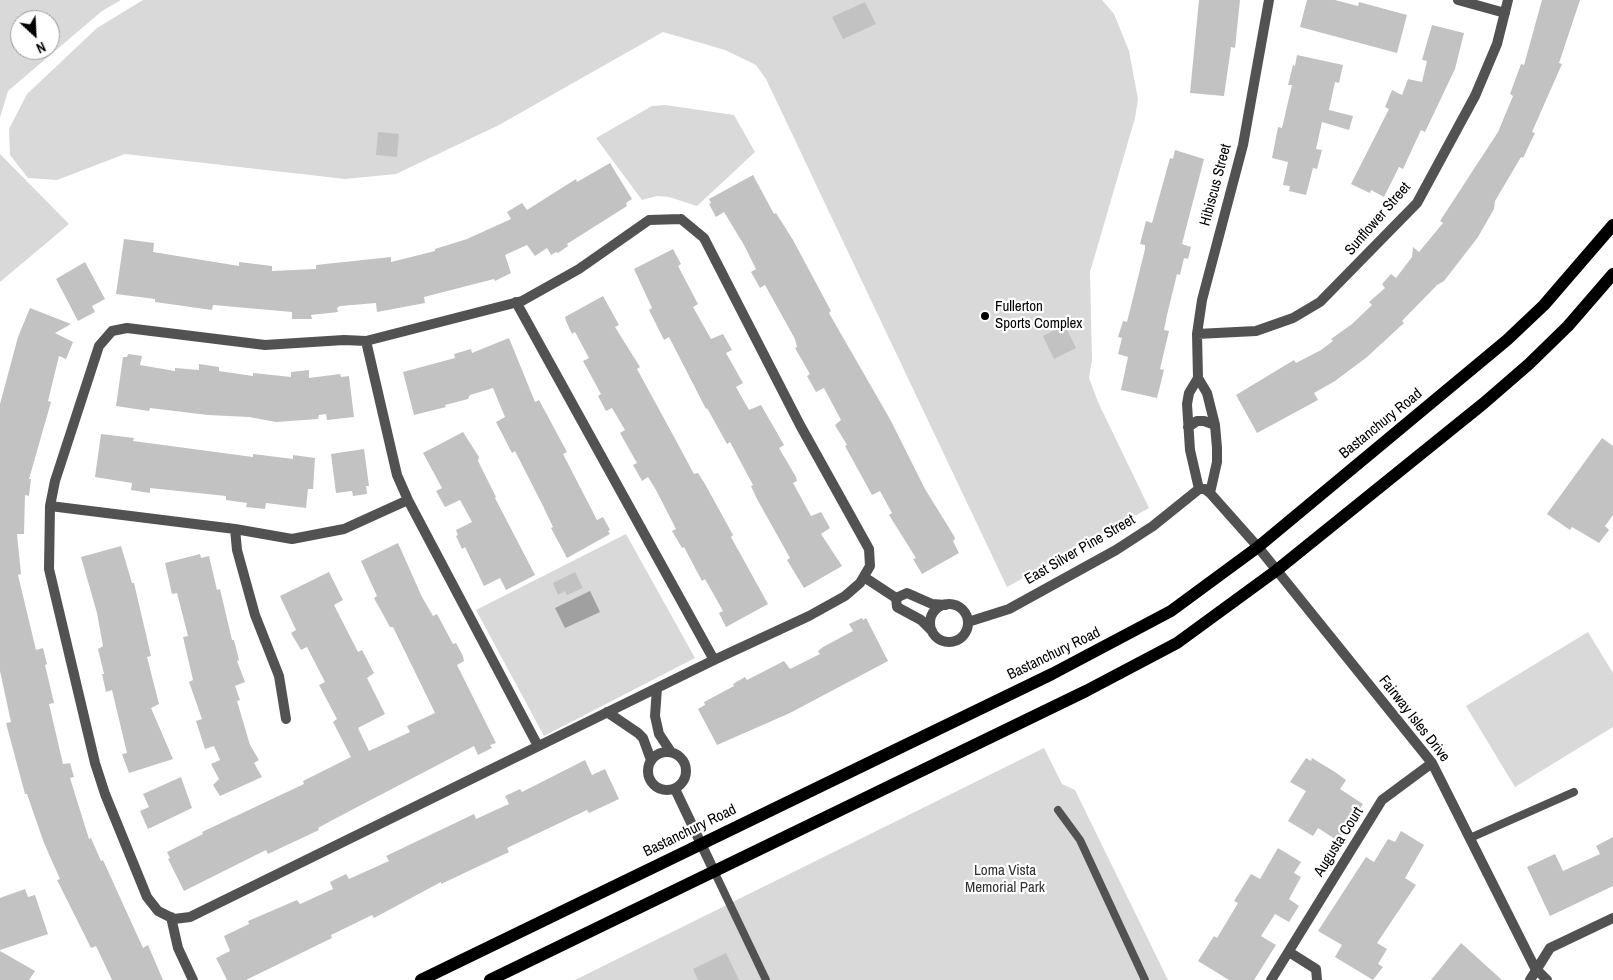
<!DOCTYPE html>
<html>
<head>
<meta charset="utf-8">
<style>
  body { margin:0 }
  #map { position:relative; width:1613px; height:980px; overflow:hidden; background:#fff; font-family:"Archivo Narrow",sans-serif }
  canvas { display:block }
  .north { position:absolute; left:10px; top:10px; width:50px; height:50px; box-sizing:border-box; background:#fff; border:1px solid #999; border-radius:50%; rotate:155deg; font-size:14px; font-weight:700; line-height:20px; text-align:center; color:#000 }
  .north::after { content:''; display:block; margin:auto; width:18px; height:22px; background:#000; clip-path:polygon(50% 0,100% 100%,50% 72%,0 100%) }
</style>
</head>
<body>
<div id="map">
<canvas width="1613" height="980"></canvas>
<div class="north">N</div>
</div>
<script>
const context = document.querySelector('canvas').getContext('2d');
context.lineJoin = 'round';
function fill(path, color) {
  context.fillStyle = color;
  context.fill(path, 'evenodd');
}
function shape(rows) {
  const path = new Path2D();
  for (const r of rows) {
    if (r.length === 3) {
      path.moveTo(r[0] + r[2], r[1]);
      path.arc(r[0], r[1], r[2], 0, 2 * Math.PI);
      continue;
    }
    path.moveTo(r[0], r[1]);
    for (let i = 2; i < r.length; i += 2) path.lineTo(r[i], r[i + 1]);
  }
  return path;
}
function trace(path, color, width, dash) {
  context.strokeStyle = color;
  context.lineWidth = width;
  context.lineCap = dash ? 'butt' : 'round';
  context.setLineDash(dash || []);
  context.stroke(path);
}
function label(font, color, halo, rows, align = 'center') {
  context.font = font + ' "Archivo Narrow",sans-serif';
  context.lineWidth = 4.5;
  context.setLineDash([]);
  context.textBaseline = 'middle';
  context.strokeStyle = halo;
  context.fillStyle = color;
  for (const [text, x, y, turn = 0] of rows) {
    context.save();
    context.translate(x, y);
    context.rotate((+turn || 0) * Math.PI / 180);
    context.textAlign = isNaN(turn) ? turn : align;
    if (halo) context.strokeText(text, 0, 0);
    context.fillText(text, 0, 0);
    context.restore();
  }
}
fill(shape([
  [0,0,121,0,102,11,8,91,0,118],
  [20,20,50,20,50,50,20,50],
  [143,0,1102,0,1114,14,1129,51,1138,99,1135,118,1090,272,1092,360,1089,378,1098,402,1149,508,1007,587,766,79,756,65,725,50,663,32,499,125,396,174,345,179,125,154,57,180,28,178,10,155,9,129,27,94,97,28],
  [665,105,734,115,755,152,697,206,669,197,657,196,642,200,596,138,652,106],
  [0,154,69,224,0,282],
  [626,534,695,658,544,736,476,610],
  [1588,632,1613,673,1613,727,1515,787,1466,706],
  [1044,748,1062,784,1075,790,1168,980,575,980]
]), '#d9d9d9');
fill(shape([
  [590,591,600,612,565,628,555,608]
]), '#a0a0a0');
fill(shape([
  [1199,0,1240,0,1235,48,1231,47,1224,96,1190,93],
  [1307,0,1335,0,1358,6,1359,2,1407,15,1397,53,1300,27],
  [1542,0,1580,0,1559,63,1562,64,1532,132,1535,133,1523,158,1521,157,1495,201,1494,209,1478,237,1444,281,1437,285,1402,321,1404,323,1367,357,1335,381,1314,393,1318,400,1257,433,1236,395,1294,360,1296,363,1321,350,1333,341,1331,339,1352,324,1372,305,1369,302,1385,288,1382,284,1391,274,1396,278,1412,257,1413,247,1419,252,1443,223,1440,221,1498,132,1513,96,1510,94,1521,64,1524,65],
  [865,2,876,24,843,39,832,17],
  [1432,25,1464,33,1455,69,1425,132,1421,130,1403,169,1399,167,1384,197,1371,190,1370,193,1351,184,1389,109,1385,107,1392,90,1402,95,1408,79,1422,82,1427,61,1422,60],
  [1297,55,1343,65,1339,83,1335,82,1329,110,1353,116,1349,130,1322,122,1316,149,1322,150,1317,169,1313,168,1306,195,1289,191,1290,186,1283,185,1288,162,1272,158,1278,127,1282,128,1292,85,1288,85,1293,65,1295,66],
  [378,132,399,134,397,157,376,155],
  [1175,150,1204,159,1182,244,1191,247,1188,259,1184,258,1180,275,1177,274,1167,315,1164,330,1169,331,1160,369,1164,370,1157,398,1121,390,1128,357,1118,354,1122,338,1118,337,1123,321,1127,322,1131,306,1145,249,1145,245,1140,244,1146,221,1152,223,1170,158,1173,159],
  [610,163,632,199,626,203,627,206,567,244,568,246,558,253,556,252,551,255,547,248,535,256,527,245,505,255,511,273,495,281,494,279,424,297,425,303,377,312,376,303,340,306,337,308,338,312,311,315,312,319,292,319,292,312,213,305,212,310,155,302,155,299,116,294,124,239,154,243,153,252,239,266,239,262,272,266,272,271,316,269,316,265,391,257,391,262,435,251,435,249,467,239,511,219,507,212,522,203,527,210,576,179,577,182],
  [753,175,774,214,776,213,793,240,831,311,829,313,891,421,925,489,954,536,955,539,953,541,959,553,922,574,913,559,916,558,889,515,892,513,880,491,872,495,845,446,847,445,835,425,841,420,824,388,816,392,807,376,810,374,795,348,797,347,795,339,765,285,760,288,751,272,756,269,744,245,724,212,716,217,709,204,711,203,709,199],
  [673,249,681,264,678,266,698,304,693,307,711,339,723,334,732,350,726,353,743,383,736,387,749,410,761,405,784,445,779,448,796,477,797,481,793,483,811,516,821,512,830,528,821,534,842,566,804,588,787,560,790,558,757,499,751,486,753,485,730,442,727,444,707,408,706,409,669,337,664,340,649,310,652,308,634,269],
  [85,262,105,299,92,306,95,312,78,321,56,279],
  [603,296,619,325,615,327,640,367,637,369,673,435,694,474,698,473,705,484,733,535,731,537,768,604,726,627,719,613,723,611,705,579,702,581,684,547,682,548,672,531,676,529,656,490,648,477,642,481,633,465,637,463,620,433,625,430,612,408,606,411,598,396,601,394,583,361,589,358,575,332,572,334,566,321,565,317],
  [30,308,71,324,55,333,73,342,66,359,59,356,48,401,51,402,29,479,31,479,29,496,25,495,24,534,17,534,21,574,18,575,36,650,43,648,47,664,45,665,54,703,49,704,63,764,70,763,74,777,70,778,89,839,91,838,101,861,103,860,143,948,148,945,163,980,112,980,96,946,91,948,57,880,60,879,44,843,27,794,25,794,6,723,11,722,0,671,0,404,18,337],
  [1065,325,1076,348,1054,359,1043,336],
  [509,338,535,402,539,400,567,452,563,454,597,520,603,517,610,530,608,531,610,534,567,558,551,528,553,527,543,506,515,451,512,453,496,422,505,417,493,388,470,395,468,399,445,405,446,407,414,415,403,372,455,358,454,354,471,349,472,353],
  [128,354,142,356,140,365,175,371,175,368,199,370,199,364,219,367,219,371,253,376,253,373,291,377,291,372,309,370,309,378,340,374,341,377,349,376,354,417,327,420,326,414,319,415,318,419,276,422,249,417,208,415,150,408,149,411,116,406,123,357,127,357],
  [463,432,479,457,478,461,496,497,495,498,535,575,506,590,500,578,484,586,465,547,462,549,456,536,458,535,456,530,472,522,460,500,445,507,436,491,442,488,423,453],
  [101,434,134,438,133,441,253,457,253,454,293,459,293,455,315,458,313,489,308,489,306,508,266,503,265,509,246,507,247,503,226,500,226,496,150,488,150,493,131,490,132,483,95,477],
  [1602,438,1613,446,1613,515,1605,526,1609,530,1599,543,1572,527,1570,530,1547,514],
  [364,449,369,486,366,486,367,494,353,496,352,491,336,493,331,454],
  [398,543,422,597,433,616,437,614,453,644,456,643,463,656,464,661,457,665,496,743,490,745,492,748,478,755,474,746,342,815,318,828,319,830,268,854,266,850,184,891,168,859,170,858,167,852,203,834,202,832,304,784,303,781,351,757,333,722,337,719,319,685,325,682,307,647,301,650,291,633,296,630,280,596,329,572,343,600,334,605,358,652,362,650,374,673,367,678,385,714,358,728,369,751,410,732,407,726,435,713,393,627,390,627,374,598,377,596,361,561],
  [121,546,132,583,134,583,151,656,147,657,159,704,151,708,173,759,129,773,122,754,127,753,112,690,106,692,102,674,104,674,98,649,103,646,97,613,81,557],
  [200,554,201,558,209,556,217,590,220,589,232,640,234,640,239,660,237,661,245,682,235,686,240,700,237,701,250,745,259,760,254,763,262,777,220,796,213,785,219,779,211,764,220,760,214,746,205,749,196,721,202,719,189,682,193,680,183,637,188,636,177,593,172,594,165,563],
  [575,572,583,588,567,595,565,591,558,595,553,583],
  [862,618,863,620,866,618,888,661,790,713,717,745,698,709,705,705,704,702,734,686,733,684,745,677,747,680,784,661,790,669,820,654,818,651,823,647,853,631,849,624],
  [1306,758,1311,761,1312,758,1335,772,1346,780,1340,789,1363,804,1338,841,1318,828,1313,836,1288,821,1306,791,1290,782],
  [585,760,592,775,605,769,619,799,589,813,587,810,507,848,509,852,441,884,441,882,374,918,372,915,331,935,332,938,246,980,227,980,216,958,230,951,224,936,249,924,248,921,297,900,300,904,333,889,330,882,346,874,349,879,389,861,386,856,474,814,476,819,509,804,505,796,520,789,522,792],
  [181,777,192,808,148,829,140,811,149,807,143,794],
  [1401,831,1424,845,1405,878,1416,885,1377,943,1387,949,1378,964,1383,967,1373,980,1335,957,1342,945,1318,931,1366,857,1374,862,1388,839,1395,842],
  [1613,837,1613,886,1550,916,1527,867,1555,854,1563,871,1600,854,1596,846],
  [1278,848,1301,862,1294,873,1301,877,1289,899,1299,906,1289,922,1275,914,1261,936,1276,945,1254,980,1229,980,1198,961,1214,936,1217,938,1238,903,1234,901,1251,874,1260,879],
  [25,889,28,897,35,895,48,934,0,950,0,898],
  [1461,943,1502,980,1431,980],
  [0,951,35,971,29,980,0,980],
  [726,953,739,980,698,980,693,969]
]), '#c2c2c2');
trace(shape([
  [1058,810,1080,840,1145,980],
  [1470,838,1574,792],
  [714,871,766,980]
]), '#525252', 8);
trace(shape([
  [1458,0,1505,13],
  [681,219,704,238,800,425,869,549,870,566,860,583,845,596,809,616,714,660,190,917,174,919,158,911,147,897,105,794,95,763,49,569,50,506,55,481,99,346,112,331,127,328,265,345,344,340,366,341,522,301,579,269,649,220,681,219],
  [516,302,714,660],
  [1197,334,1256,331,1293,318,1320,302,1417,203,1475,96,1497,44,1508,0],
  [366,341,397,475,408,500,538,746],
  [1198,378,1189,393,1187,404,1190,450,1199,489],
  [1188,427,1197,421,1204,421,1215,425],
  [1199,489,1205,489,1210,493,1258,547,1432,763,1535,968,1547,980],
  [1210,493,1217,462,1217,448,1215,425,1207,393,1198,378,1197,334,1202,300,1243,145,1269,0],
  [50,506,235,529,292,539,344,529,408,500],
  [235,529,237,550,255,615,279,676,286,719],
  [864,577,896,598],
  [896,598,907,593,932,604,946,605],
  [896,598,897,607,921,620,932,631],
  [949,623,19],
  [968,622,1009,609,1116,550,1153,526,1199,489],
  [657,688,655,716,659,734,671,752],
  [607,712,638,733,643,738,651,760],
  [667,771,19],
  [675,789,714,871],
  [171,917,178,948,193,980],
  [1289,952,1316,969,1317,980],
  [1271,980,1382,800,1432,763],
  [1530,980,1550,948,1613,918]
]), '#525252', 10);
trace(shape([
  [421,980,1052,674,1171,611,1258,547,1507,340,1544,305,1613,225],
  [490,980,1086,691,1177,643,1277,570,1484,403,1529,364,1568,326,1613,274]
]), '#000', 12);
for (const [x, y, r, color] of [
  [985,316,5,"#000"]
]) {
  const dot = new Path2D();
  dot.arc(x, y, r, 0, 2 * Math.PI);
  context.fillStyle = color;
  context.fill(dot);
  trace(dot, '#fff', 2);
}
label('15px', '#000', '#fff', [
  ["Hibiscus Street",1216,185,-75],
  ["Sunflower Street",1378,219,-49],
  ["Bastanchury Road",1381,424,-39],
  ["East Silver Pine Street",1080,550,-30],
  ["Bastanchury Road",1054,654,-26],
  ["Fairway Isles Drive",1414,719,52],
  ["Bastanchury Road",690,831,-26],
  ["Augusta Court",1339,842,-58]
]);
label('15px', '#000', '#fff', [
  ["Fullerton",995,307],
  ["Sports Complex",995,324]
], 'left');
label('15px', '#303030', '#fff', [
  ["Loma Vista",1005,871],
  ["Memorial Park",1005,888]
]);
</script>
</body>
</html>
